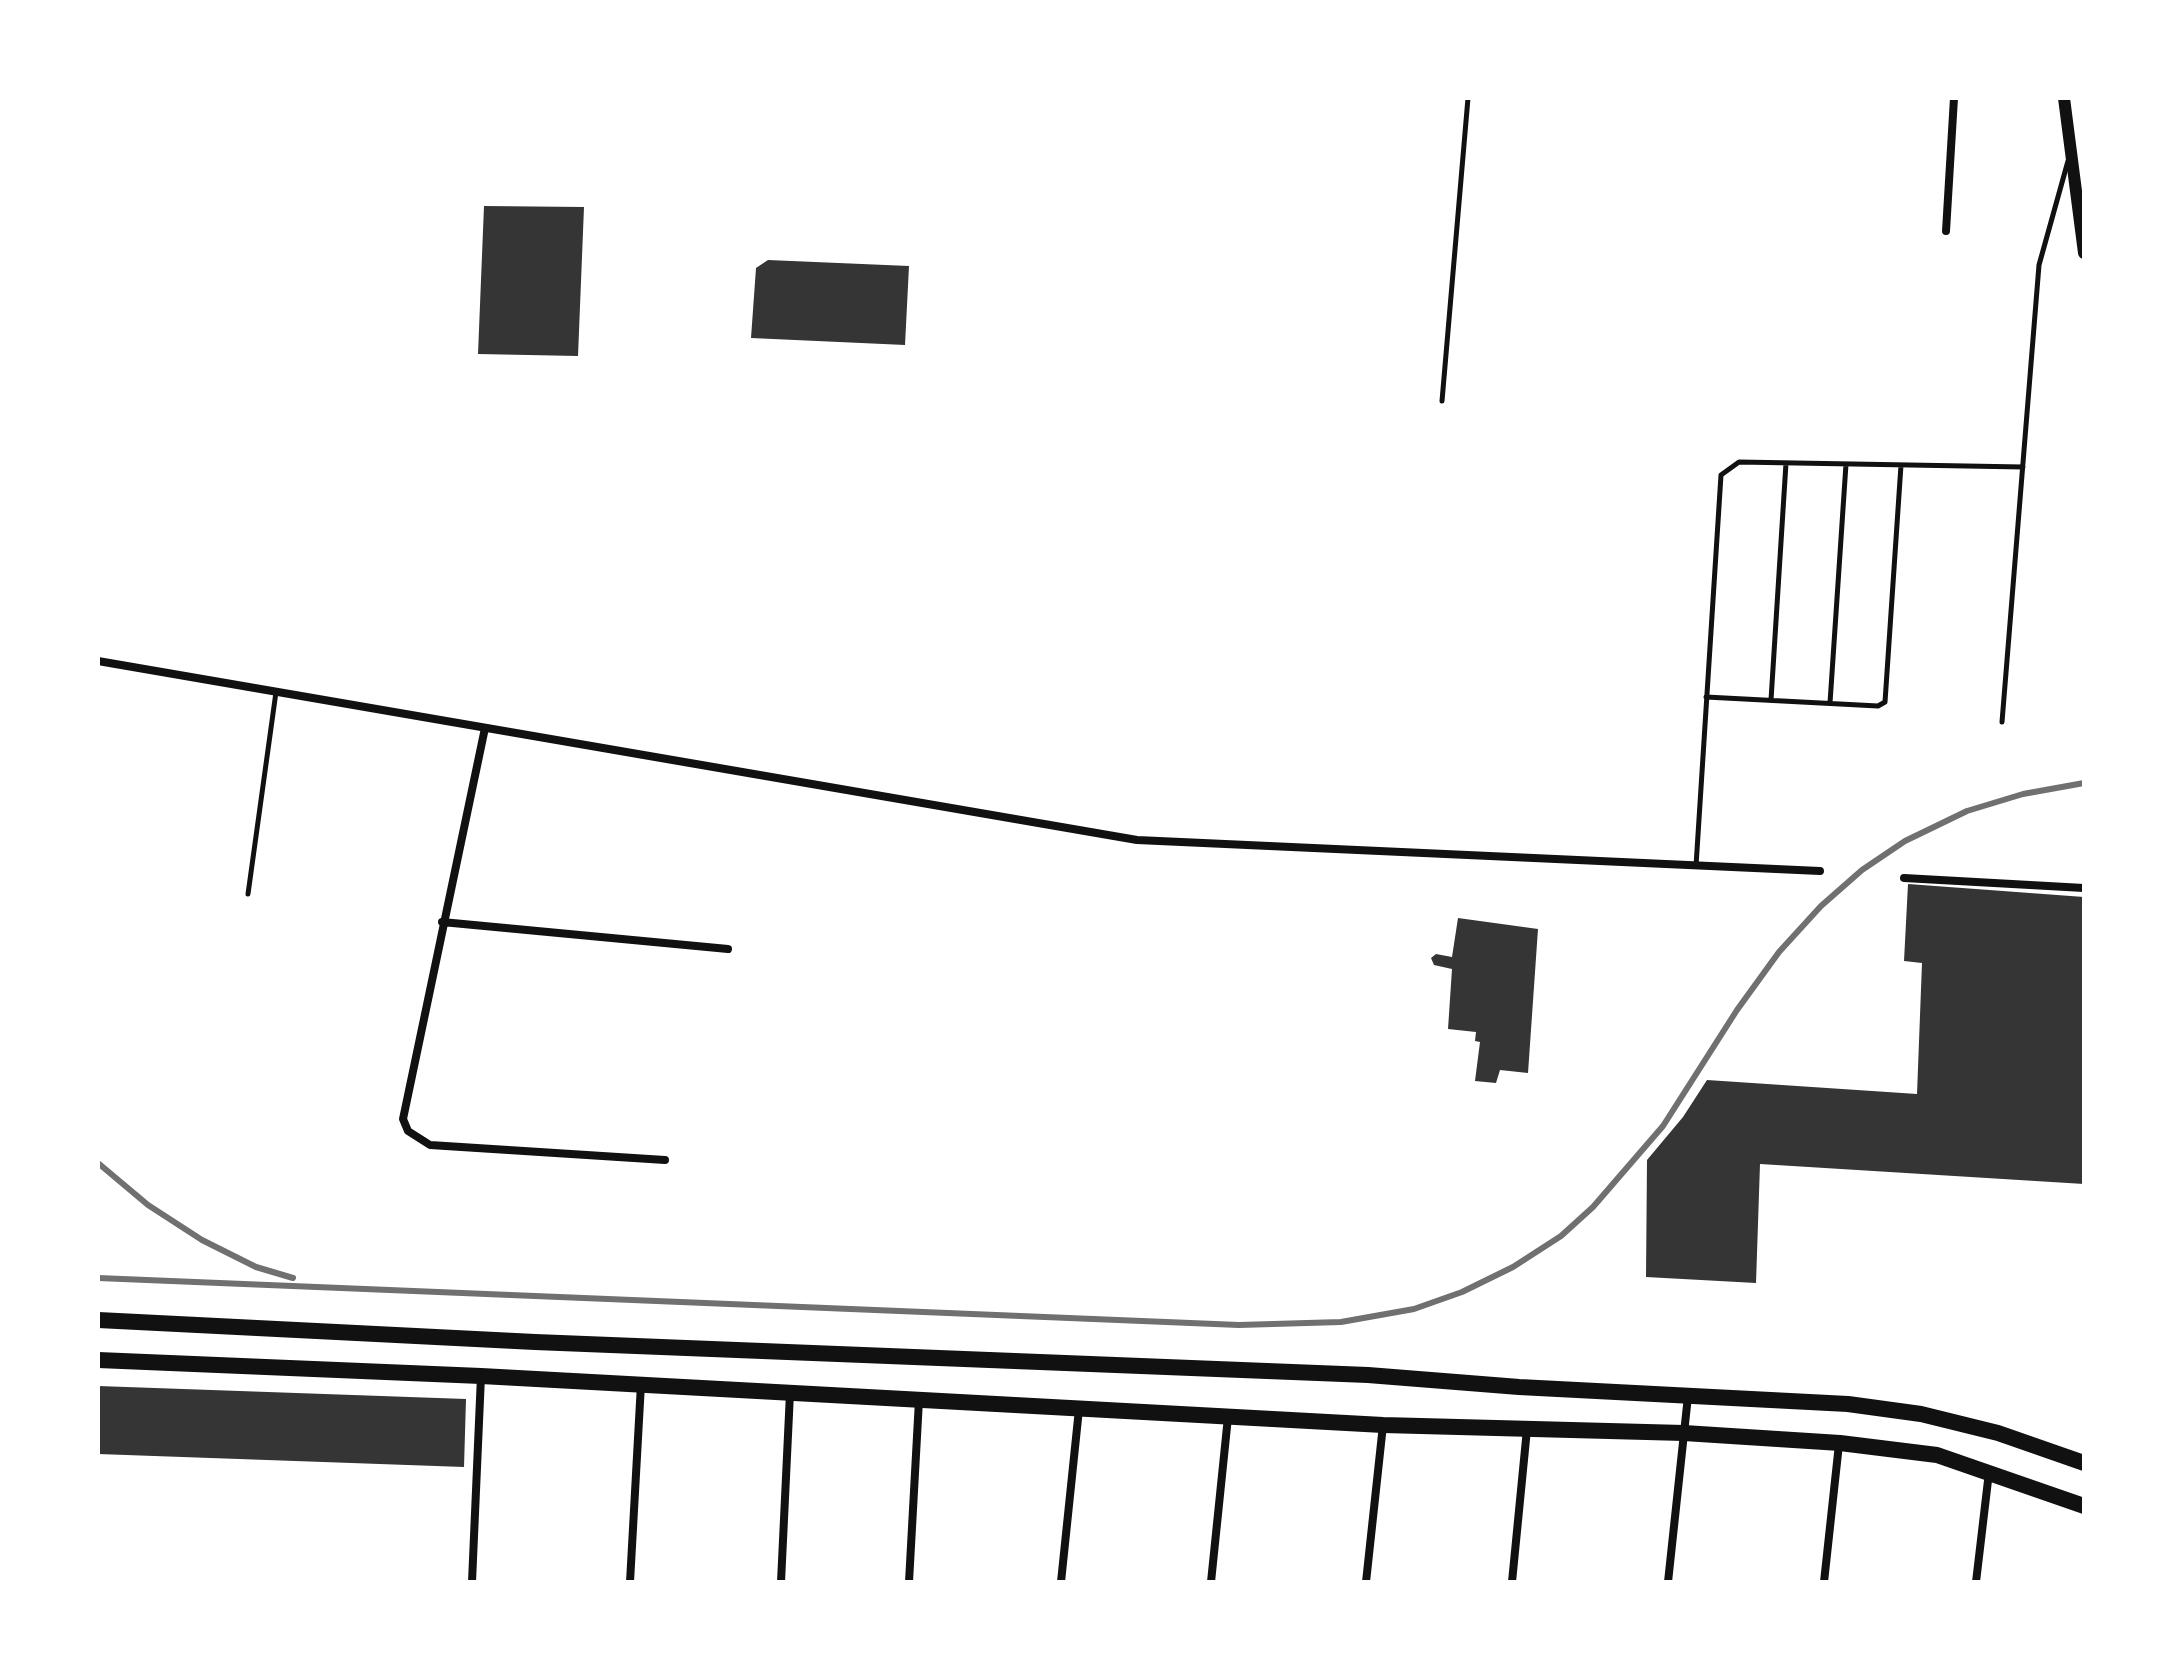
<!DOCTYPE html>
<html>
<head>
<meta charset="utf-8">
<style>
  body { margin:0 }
  #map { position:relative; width:2182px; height:1680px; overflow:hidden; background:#fff; font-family:"Work Sans",sans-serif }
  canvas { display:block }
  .frame { position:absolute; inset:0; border:100px solid #fff; pointer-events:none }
</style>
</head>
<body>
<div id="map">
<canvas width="2182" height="1680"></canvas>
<div class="frame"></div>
</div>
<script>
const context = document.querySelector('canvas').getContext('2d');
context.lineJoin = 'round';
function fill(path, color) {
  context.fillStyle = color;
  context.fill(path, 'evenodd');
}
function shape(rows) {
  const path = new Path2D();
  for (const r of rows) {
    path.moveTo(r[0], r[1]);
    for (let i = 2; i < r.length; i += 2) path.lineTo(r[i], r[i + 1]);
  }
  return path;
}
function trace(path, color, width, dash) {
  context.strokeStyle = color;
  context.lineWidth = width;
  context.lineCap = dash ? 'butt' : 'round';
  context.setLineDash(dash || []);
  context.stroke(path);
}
fill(shape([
  [484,206,584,207,578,356,478,354],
  [768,260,909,266,905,345,751,338,756,268],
  [1908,884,2084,897,2084,1184,1760,1164,1756,1283,1646,1277,1647,1160,1683,1117,1707,1080,1917,1094,1922,963,1904,961],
  [1458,918,1538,929,1528,1073,1500,1070,1496,1083,1475,1081,1480,1042,1475,1041,1476,1032,1448,1029,1452,969,1434,965,1431,958,1436,954,1452,957],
  [98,1386,466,1399,464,1467,98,1454]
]), '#353535');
trace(shape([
  [1442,401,1468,98],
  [1706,697,1878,706,1885,702,1901,465],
  [1771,700,1786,463],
  [1830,703,1846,464],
  [2002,722,2039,265,2068,161],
  [1696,866,1721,475,1739,462,2023,467],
  [248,894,276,692]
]), '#111', 5);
trace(shape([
  [1946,231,1954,98],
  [98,661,1137,840,1820,871],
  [485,728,403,1119,408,1131,430,1145,665,1160],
  [1904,878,2084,888],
  [442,922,728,949],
  [472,1582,481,1376],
  [630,1582,641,1384],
  [781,1582,790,1393],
  [909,1582,919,1400],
  [1061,1582,1079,1409],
  [1211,1582,1228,1417],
  [1366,1582,1383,1425],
  [1512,1582,1527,1429],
  [1668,1582,1688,1396],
  [1824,1582,1839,1444],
  [1976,1582,1989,1472]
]), '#111', 8);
trace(shape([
  [2064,98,2084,253]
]), '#111', 12);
trace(shape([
  [98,1320,535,1342,1368,1375,1519,1387,1848,1404,1921,1414,1998,1433,2084,1463],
  [98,1360,481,1376,1383,1425,1684,1433,1840,1443,1937,1455,2084,1506]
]), '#111', 16);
trace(shape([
  [98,1163,148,1205,202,1240,256,1267,293,1278],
  [98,1278,1239,1325,1341,1322,1414,1309,1462,1292,1513,1267,1561,1236,1593,1207,1663,1126,1737,1010,1779,952,1821,906,1862,870,1905,841,1967,811,2023,794,2084,783]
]), '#707070', 6);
</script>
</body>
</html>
